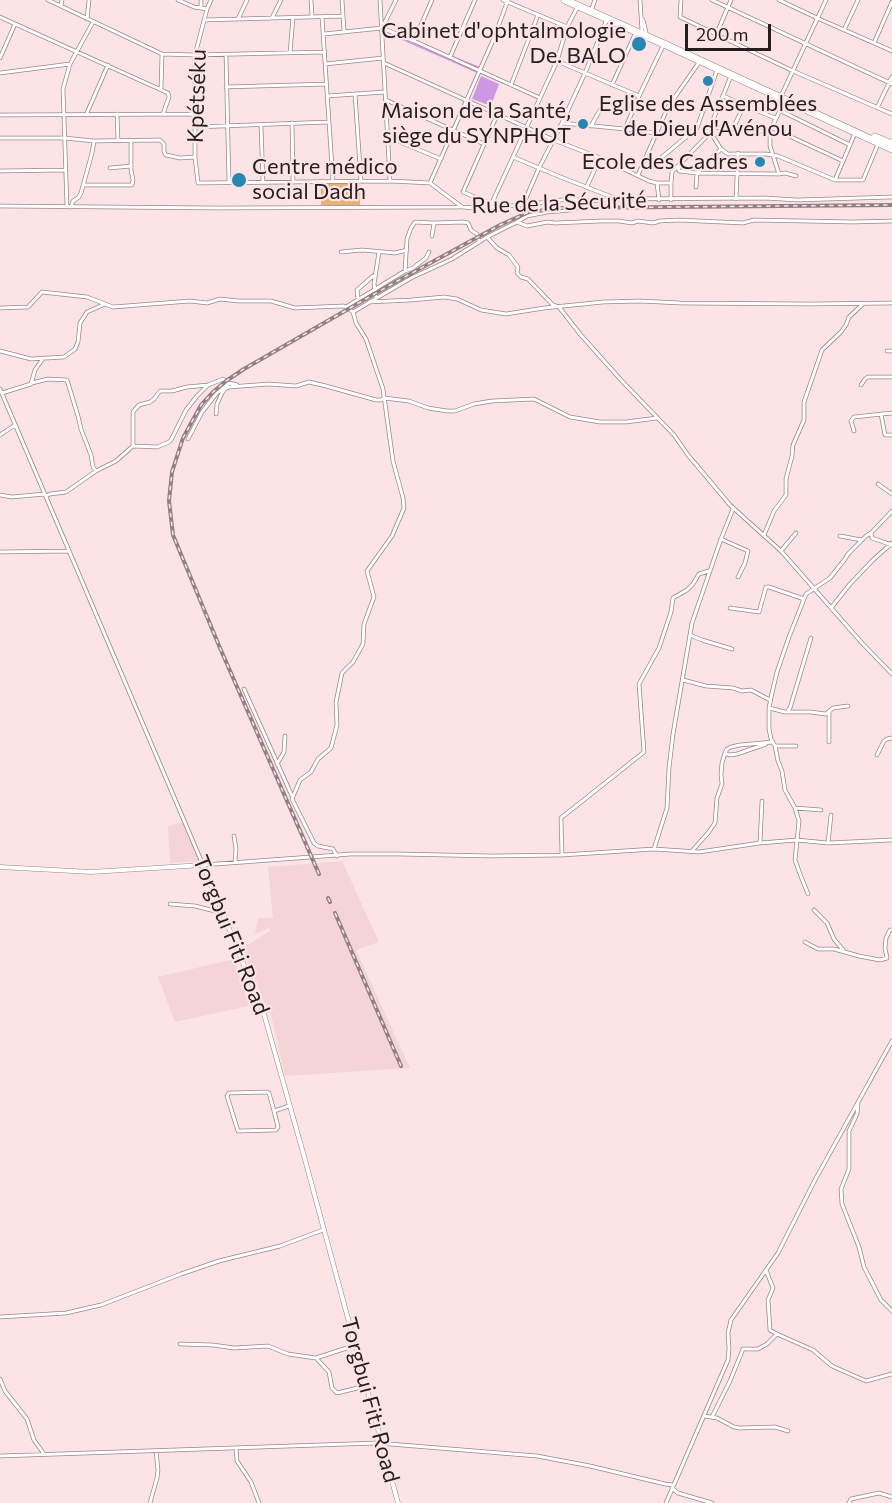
<!DOCTYPE html>
<html>
<head>
<meta charset="utf-8">
<style>
  body { margin:0 }
  #map { position:relative; width:892px; height:1503px; overflow:hidden; background:#fce4e6; font-family:Commissioner,sans-serif }
  canvas { display:block }
  .scale { position:absolute; left:685px; top:24px; width:86px; height:27px; box-sizing:border-box; border:3px solid #251d1e; border-top:0; padding-left:8px; font-size:18px; line-height:21px; white-space:nowrap; color:#251d1e; -webkit-text-stroke:4px #fce4e6; paint-order:stroke }
</style>
</head>
<body>
<div id="map">
<canvas width="892" height="1503"></canvas>
<div class="scale">200 m</div>
</div>
<script>
const context = document.querySelector('canvas').getContext('2d');
context.lineJoin = 'round';
function fill(path, color) {
  context.fillStyle = color;
  context.fill(path, 'evenodd');
}
function shape(rows) {
  const path = new Path2D();
  for (const r of rows) {
    path.moveTo(r[0], r[1]);
    for (let i = 2; i < r.length; i += 2) path.lineTo(r[i], r[i + 1]);
  }
  return path;
}
function trace(path, color, width, dash) {
  context.strokeStyle = color;
  context.lineWidth = width;
  context.lineCap = dash ? 'butt' : 'round';
  context.setLineDash(dash || []);
  context.stroke(path);
}
function label(font, color, halo, rows, align = 'center') {
  context.font = font + ' Commissioner,sans-serif';
  context.lineWidth = 4.5;
  context.setLineDash([]);
  context.textBaseline = 'middle';
  context.strokeStyle = halo;
  context.fillStyle = color;
  for (const [text, x, y, turn = 0] of rows) {
    context.save();
    context.translate(x, y);
    context.rotate((+turn || 0) * Math.PI / 180);
    context.textAlign = isNaN(turn) ? turn : align;
    if (halo) context.strokeText(text, 0, 0);
    context.fillText(text, 0, 0);
    context.restore();
  }
}
fill(shape([
  [183,822,199,861,170,863,168,826],
  [342,861,379,942,356,950,410,1068,285,1076,270,1011,269,1010,267,1011,264,1003,242,946,248,945,271,930,269,928,255,934,258,918,273,918,268,867],
  [234,959,249,1006,175,1022,158,977]
]), '#f4d4d7');
fill(shape([
  [360,182,360,205,321,205,321,183]
]), '#eab075');
fill(shape([
  [481,76,499,84,491,106,472,99]
]), '#ce97e4');
trace(shape([
  [386,32,477,72],
  [453,57,478,67],
  [481,73,503,83]
]), '#ce97e4', 1.5);
const minor = shape([
  [48,0,162,54,195,55,325,52],
  [178,0,194,7,207,9],
  [201,0,201,7],
  [211,0,207,9,195,55,195,157,198,183,390,181,430,183,462,207,476,208,523,205,569,199,591,201,617,199,765,198,797,200,892,197],
  [311,0,312,16],
  [342,0,344,31],
  [380,0,390,181],
  [503,0,567,27],
  [640,0,642,31],
  [681,0,680,17,793,71,892,114],
  [712,0,892,84],
  [779,0,817,18,892,51],
  [61,6,62,0],
  [592,8,595,0],
  [0,17,168,93,169,97,163,114],
  [322,17,333,182],
  [272,18,281,0],
  [87,19,89,0],
  [238,19,247,0],
  [204,20,343,16],
  [643,20,646,32],
  [382,28,396,0],
  [844,30,858,0],
  [324,34,382,28,414,41,540,98],
  [716,35,731,0],
  [414,41,432,0],
  [874,43,892,2],
  [290,53,293,17],
  [226,55,229,183],
  [450,57,475,0],
  [0,58,15,24],
  [557,61,639,96],
  [384,63,554,140,600,158,649,181,657,183],
  [325,64,383,58],
  [0,73,70,64],
  [511,85,538,15],
  [612,85,636,32],
  [226,87,327,84],
  [161,89,162,54],
  [355,94,361,182],
  [782,94,826,0],
  [327,96,385,92],
  [723,96,775,118],
  [386,100,484,144],
  [877,108,892,77],
  [779,110,850,145],
  [117,114,118,141],
  [0,115,194,114],
  [86,115,108,65],
  [292,123,293,181],
  [562,123,625,129,656,133],
  [261,125,263,183],
  [712,125,721,129,732,131,770,131],
  [591,126,605,101],
  [195,127,329,122],
  [772,128,843,161],
  [625,129,639,96,663,46],
  [709,130,721,149,728,154,766,154,778,156,835,180,863,180,878,144],
  [732,131,744,105],
  [388,137,441,159],
  [0,138,64,138,94,141,160,140,164,144,164,152,166,155,180,158,195,157],
  [513,157,558,176,617,199],
  [662,157,697,128,717,70],
  [678,166,679,171,697,173,779,174,785,173,796,176],
  [110,168,131,166],
  [0,171,65,170],
  [779,174,770,146,770,131,785,100],
  [638,175,668,107,700,61],
  [835,180,855,133],
  [430,183,494,38,508,0],
  [84,185,132,185,133,180,131,170,131,141],
  [587,186,600,158],
  [696,187,697,173,721,149],
  [736,199,738,153],
  [659,200,657,183,671,183,672,172,706,137,731,76],
  [671,200,671,183],
  [491,204,463,192,497,115],
  [523,205,539,168,562,123,585,73,607,19],
  [0,206,218,208,460,207],
  [67,207,63,89,70,64,93,22],
  [71,207,73,201,79,197,81,193,92,153,94,141],
  [490,207,557,61,567,27,577,8],
  [517,222,527,226,548,222,555,223,601,221,619,221,632,223,638,221,653,223,660,221,678,220,743,223,754,220,853,222,892,221],
  [432,236,434,223],
  [487,237,497,248,509,255,518,267,517,273,521,277,528,279,553,305,559,307,580,334,621,380,674,435,688,455,730,505,781,551,862,643,892,674],
  [341,252,362,250,395,253,407,250],
  [405,271,407,239,411,228,415,222,434,223,463,222,468,223,471,230,477,234,479,241],
  [376,298,374,284,379,252],
  [358,299,357,290,373,276],
  [369,302,411,300,444,297,457,299,481,310,506,314,544,308,603,302,640,301,680,303,810,304,892,303],
  [346,307,405,271,413,268,426,258,429,252],
  [0,308,28,307,42,292,87,297,113,307,190,301,207,303,220,299,238,301,271,301,295,308,343,306,346,307,353,312,356,323,366,339,383,389,393,461,403,498,404,508,392,536,367,571,374,597,364,624,363,644,353,662,342,673,336,702,337,725,331,748,318,759,311,772,300,780,292,799,314,843,318,846,333,849,337,856],
  [353,312,411,278,452,259,487,237,517,222,527,216,547,212,572,210,577,208,580,200],
  [0,351,31,359,64,357,75,349,78,342,80,323,87,312,105,304],
  [887,351,892,351],
  [32,383,48,379,67,380,78,416,81,429,91,455,93,467,96,471],
  [861,385,865,379,868,377,892,377],
  [0,389,203,865,351,854,398,854,492,856,562,855,654,849,699,852,760,843,797,840,828,843,892,840],
  [2,393,31,384,35,370,42,360],
  [216,414,217,404,222,393,225,389,229,387,269,384,296,386,309,382,326,386,376,400,381,400,384,398,409,401,428,408,447,411,455,411,474,404,492,401,534,399,570,417,600,422,626,422,657,418],
  [881,414,885,435,892,435],
  [854,431,851,421,854,417,892,413],
  [0,435,15,425],
  [188,439,202,412,217,393,229,383],
  [133,446,157,447,169,442,171,440,186,410,197,396,207,386],
  [878,484,892,494],
  [0,495,12,497,45,494],
  [46,496,50,494,66,492,96,471,116,461,133,446,133,412,139,405,150,402,154,399,160,391,172,391,187,387,208,385,223,379,229,383,237,385],
  [892,511,871,533,872,538,892,545],
  [764,535,774,511,786,495,786,479,792,456,793,445,804,420,804,402,822,350,841,332,846,325,849,317,863,304],
  [840,536,862,540],
  [721,539,748,551,745,563,738,577],
  [781,551,796,533],
  [0,552,69,551],
  [730,608,759,612,766,587,769,587,804,599],
  [831,608,850,584,873,560,892,543],
  [690,635,702,640,732,649],
  [683,680,706,686,733,688,742,691,751,690,770,700],
  [244,689,292,796],
  [769,708,785,712,787,712,790,708,811,638],
  [787,712,810,712,826,714,833,708,848,706],
  [829,742,829,712],
  [775,746,778,761,782,771,785,790,795,808,799,821,795,860,800,874,808,894],
  [796,746,775,746,771,739,769,729,769,708,772,693,777,672,789,637,806,594,830,578,845,559,848,554,866,536,871,533],
  [725,753,729,755,737,754,766,744],
  [877,755,884,741,887,739,892,738],
  [277,764,284,752,285,736],
  [795,808,821,810],
  [234,836,236,849,235,862],
  [760,843,762,801],
  [828,843,831,815],
  [654,849,667,808,669,768,673,734,692,623,721,539,733,509],
  [692,851,708,833,715,823,717,798,722,784,721,774,722,763,725,753,727,749,731,747,740,745,773,742],
  [562,855,561,818,644,752,639,684,659,648,671,612,673,598,687,590,693,584,699,574,709,571],
  [170,904,195,906,223,913],
  [814,910,827,923,834,939,843,950],
  [805,942,818,949,834,949,859,956,880,960,887,958,885,948,886,938,890,930,892,930],
  [858,1104,857,1114,849,1131,849,1169,841,1189,842,1204,859,1247,864,1267,881,1300,892,1311],
  [274,1111,278,1127,276,1130,238,1131,227,1096,229,1093,267,1092,269,1093,274,1111,289,1106],
  [766,1270,773,1288,768,1300,770,1330,777,1334,813,1350,832,1366,866,1381,892,1374],
  [0,1317,66,1313,101,1305,181,1274,219,1261,280,1246,323,1230],
  [180,1344,213,1345,234,1348,268,1346,288,1354,316,1358,329,1372,332,1388,337,1393,366,1386],
  [316,1358,356,1345],
  [0,1379,5,1391,27,1419,34,1440,44,1454],
  [704,1416,717,1418,734,1427,739,1428,775,1427,788,1431],
  [712,1417,730,1381,743,1349,758,1349,767,1344,777,1334],
  [236,1448,237,1461,251,1482,259,1503],
  [0,1456,377,1443,537,1456,590,1466,665,1484,673,1485],
  [672,1488,678,1493,712,1503],
  [150,1503,157,1478,158,1470,156,1451],
  [666,1503,728,1360,729,1349,728,1333,731,1320,778,1253,815,1180,892,1041],
  [849,1503,851,1499,879,1493,892,1497]
]);
const tertiary = shape([
  [0,867,91,872,203,865,264,1014,304,1156,398,1503]
]);
const trunk = shape([
  [565,0,664,44,892,149],
  [875,137,892,144]
]);
trace(minor, '#9a8587', 4.5);
trace(tertiary, '#9a8587', 5);
trace(trunk, '#9a8587', 8);
trace(minor, '#fff', 3);
trace(tertiary, '#fff', 4);
trace(trunk, '#fff', 7);
const rail = shape([
  [319,874,220,648,173,535,169,501,172,472,183,438,201,405,212,393,226,381,244,369,390,285,500,225,529,212,562,208,892,205],
  [328,898,330,902],
  [335,913,401,1066]
]);
trace(rail, '#918183', 4);
trace(rail, '#fce4e6', 1.5, [4.5]);
for (const [x, y, r, color] of [
  [639,44,8,"#2886b2"],
  [708,81,6,"#2886b2"],
  [583,124,6,"#2886b2"],
  [760,162,6,"#2886b2"],
  [239,180,8,"#2886b2"]
]) {
  const dot = new Path2D();
  dot.arc(x, y, r, 0, 2 * Math.PI);
  context.fillStyle = color;
  context.fill(dot);
  trace(dot, '#fce4e6', 2);
}
label('22px', '#251d1e', '#fce4e6', [
  ["Cabinet d'ophtalmologie",626,31],
  ["De. BALO",626,56],
  ["Eglise des Assemblées",708,104,"center"],
  ["de Dieu d'Avénou",708,129,"center"],
  ["Maison de la Santé,",571,111],
  ["siège du SYNPHOT",571,136],
  ["Ecole des Cadres",748,162],
  ["Centre médico",252,167,"left"],
  ["social Dadh",252,192,"left"]
], 'right');
label('22px', '#251d1e', '#fce4e6', [
  ["Kpétséku",197,96,-88],
  ["Rue de la Sécurité",559,203,-2],
  ["Torgbui Fiti Road",231,935,68],
  ["Torgbui Fiti Road",370,1400,75]
]);
</script>
</body>
</html>
